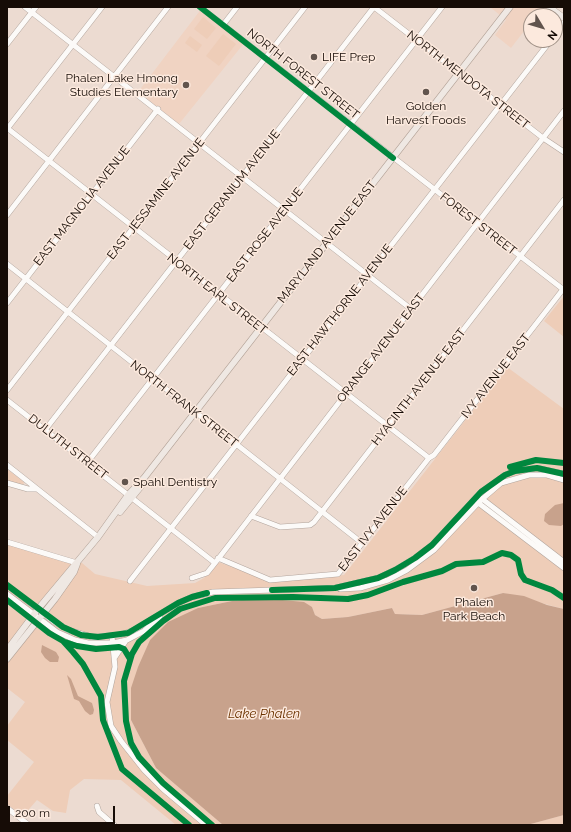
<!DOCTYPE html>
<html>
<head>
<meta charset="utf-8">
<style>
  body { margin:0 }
  #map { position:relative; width:571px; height:832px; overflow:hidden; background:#ecdbd1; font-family:Raleway,sans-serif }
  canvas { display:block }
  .frame { position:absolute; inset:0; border:8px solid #160c06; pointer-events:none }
  .north { position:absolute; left:523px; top:8px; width:40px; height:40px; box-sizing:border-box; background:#fce9dd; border:1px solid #a09187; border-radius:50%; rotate:128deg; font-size:11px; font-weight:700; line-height:16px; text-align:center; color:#160c06 }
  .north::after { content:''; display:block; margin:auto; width:14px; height:18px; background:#61544d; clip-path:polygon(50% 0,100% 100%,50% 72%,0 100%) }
  .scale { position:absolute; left:8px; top:806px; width:107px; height:18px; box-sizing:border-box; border:2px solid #160c06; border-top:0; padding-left:5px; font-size:12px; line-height:14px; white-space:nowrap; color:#160c06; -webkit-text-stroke:3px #fce9dd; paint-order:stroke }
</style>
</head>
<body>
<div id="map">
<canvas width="571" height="832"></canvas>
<div class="frame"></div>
<div class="north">N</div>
<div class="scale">200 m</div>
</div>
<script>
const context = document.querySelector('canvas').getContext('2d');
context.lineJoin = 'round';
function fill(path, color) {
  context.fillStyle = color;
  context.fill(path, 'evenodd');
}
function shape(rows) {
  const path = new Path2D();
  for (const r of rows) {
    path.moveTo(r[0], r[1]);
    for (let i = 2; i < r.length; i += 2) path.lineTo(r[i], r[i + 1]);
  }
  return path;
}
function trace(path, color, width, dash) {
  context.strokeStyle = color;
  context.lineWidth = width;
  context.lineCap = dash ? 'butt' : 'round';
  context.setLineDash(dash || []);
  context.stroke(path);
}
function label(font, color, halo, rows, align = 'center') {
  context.font = font + ' Raleway,sans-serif';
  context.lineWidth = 3;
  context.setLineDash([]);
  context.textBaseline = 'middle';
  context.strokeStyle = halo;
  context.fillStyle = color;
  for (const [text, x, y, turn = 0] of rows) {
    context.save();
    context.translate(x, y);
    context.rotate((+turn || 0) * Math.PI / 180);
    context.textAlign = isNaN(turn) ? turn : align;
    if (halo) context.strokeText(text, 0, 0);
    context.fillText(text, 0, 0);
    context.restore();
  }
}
fill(shape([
  [490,7,543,7,536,16,531,16,531,22,511,48,495,35,506,20],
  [202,8,245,42,179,124,138,92]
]), '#f0d3c2');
fill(shape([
  [203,17,216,28,207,39,194,29],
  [223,34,236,44,219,66,206,56],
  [190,36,202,45,197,52,185,43],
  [564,296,564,337,544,321],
  [507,367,564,409,564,609,503,593,422,615,395,614,392,608,348,617,322,619,315,615,312,607,261,598,232,601,198,608,150,640,132,705,131,720,156,768,223,825,176,825,121,780,84,779,70,790,66,813,53,811,37,800,23,816,7,804,7,796,34,762,7,740,7,726,25,702,7,688,7,543,82,563,95,574,147,586,195,583,204,578,218,562,275,582,344,575],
  [7,469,24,482,23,485,7,481],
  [564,815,564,825,527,825,534,823]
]), '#eecdb8');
fill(shape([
  [564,503,564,524,561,526,549,525,544,521,545,514,555,505],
  [503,593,524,596,547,605,564,609,564,815,527,825,223,825,156,768,131,720,131,688,138,667,150,640,168,622,198,608,232,601,261,598,304,602,312,607,315,615,322,619,348,617,392,608,395,614,422,615],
  [42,645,56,652,59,657,58,662,50,662,45,658,41,652],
  [67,675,71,679,78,696,92,703,94,710,93,714,90,715,85,711,79,701,74,699]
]), '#c8a28c');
const minor = shape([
  [25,7,411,309],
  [200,7,564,290],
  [374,7,543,138,564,152],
  [223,25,237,7],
  [555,35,564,23],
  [7,44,36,7],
  [7,128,429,458],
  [7,129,102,7],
  [7,215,168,7],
  [7,264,362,543],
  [7,303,158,109],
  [7,390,305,7],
  [7,400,128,495],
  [45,430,374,7],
  [87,463,442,7],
  [7,465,98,537],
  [7,483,28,489,37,489],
  [132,498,215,563],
  [481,498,564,562],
  [477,502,564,568],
  [251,516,280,527,310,525,314,522,564,200],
  [7,542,77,563],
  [218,558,270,580,338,574,429,458,434,455,564,288],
  [192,578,207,573,215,563,564,111],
  [130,581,551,40],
  [7,585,53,621,68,630,92,637,120,635,134,630,178,603,192,597,213,592,335,588,378,578,395,570,415,558,432,545,481,492,505,475,515,471,537,468,564,474],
  [340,589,360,588,388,580,407,570,434,550,480,501,501,483,529,475,547,475,564,480],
  [7,594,57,632,75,640,88,643,113,643,127,640,144,631,160,617],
  [112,636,115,667,107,702,111,726,121,741,144,770,163,789,206,825],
  [115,657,125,642],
  [97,806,99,812,114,825],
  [7,808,29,825]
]);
const major = shape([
  [549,7,564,18],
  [120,512,142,485],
  [7,650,38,609,98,537,128,495,144,478,510,7],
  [7,659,55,599,74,572,77,564]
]);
trace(minor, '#b2a59d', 6);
trace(major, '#b2a196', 7);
trace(minor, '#fcfaf8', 5);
trace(major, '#efe8e3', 6);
trace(shape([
  [200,7,393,158],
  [510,467,536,460,564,463],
  [7,585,63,627,81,635,98,637,128,633,178,603,192,597,207,593],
  [272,590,335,588,378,578,395,570,415,558,432,545,481,492,505,475,515,471,537,468,564,474],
  [7,600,49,633,63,641,73,652,83,664,101,696,103,720,122,769,189,825],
  [65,642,77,646,96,649,119,647,124,649,130,659],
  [212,825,163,783,139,757,131,743,126,721,124,681,132,654,139,642,163,621,180,609,215,598,293,597,348,599,368,595,403,582,442,571,456,564,483,562,502,553,511,555,518,560,521,574,525,580,552,590,564,598]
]), '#00873e', 6);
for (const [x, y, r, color] of [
  [314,57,4,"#61544d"],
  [186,85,4,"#61544d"],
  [426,92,4,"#61544d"],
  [125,482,4,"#61544d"],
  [474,588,4,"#61544d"]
]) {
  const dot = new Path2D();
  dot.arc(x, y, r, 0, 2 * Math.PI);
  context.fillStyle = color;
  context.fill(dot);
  trace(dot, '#fce9dd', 1.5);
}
label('12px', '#160c06', '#fce9dd', [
  ["LIFE Prep",322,57],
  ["Phalen Lake Hmong",178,78,"right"],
  ["Studies Elementary",178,92,"right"],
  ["Golden",426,106,"center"],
  ["Harvest Foods",426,120,"center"],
  ["Spahl Dentistry",133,482],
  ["Phalen",474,602,"center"],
  ["Park Beach",474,616,"center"]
], 'left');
label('12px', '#160c06', '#fce9dd', [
  ["NORTH FOREST STREET",303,74,38],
  ["NORTH MENDOTA STREET",468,80,38],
  ["EAST GERANIUM AVENUE",232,190,-52],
  ["EAST JESSAMINE AVENUE",156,199,-52],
  ["EAST MAGNOLIA AVENUE",82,206,-52],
  ["FOREST STREET",478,224,38],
  ["EAST ROSE AVENUE",265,235,-52],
  ["MARYLAND AVENUE EAST",327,242,-52],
  ["NORTH EARL STREET",217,294,38],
  ["EAST HAWTHORNE AVENUE",340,310,-52],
  ["ORANGE AVENUE EAST",381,348,-52],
  ["IVY AVENUE EAST",496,376,-52],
  ["HYACINTH AVENUE EAST",419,387,-52],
  ["NORTH FRANK STREET",184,404,38],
  ["DULUTH STREET",68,447,38],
  ["EAST IVY AVENUE",373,529,-52]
]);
label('italic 13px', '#6c3300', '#fce9dd', [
  ["Lake Phalen",264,714]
]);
</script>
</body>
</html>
